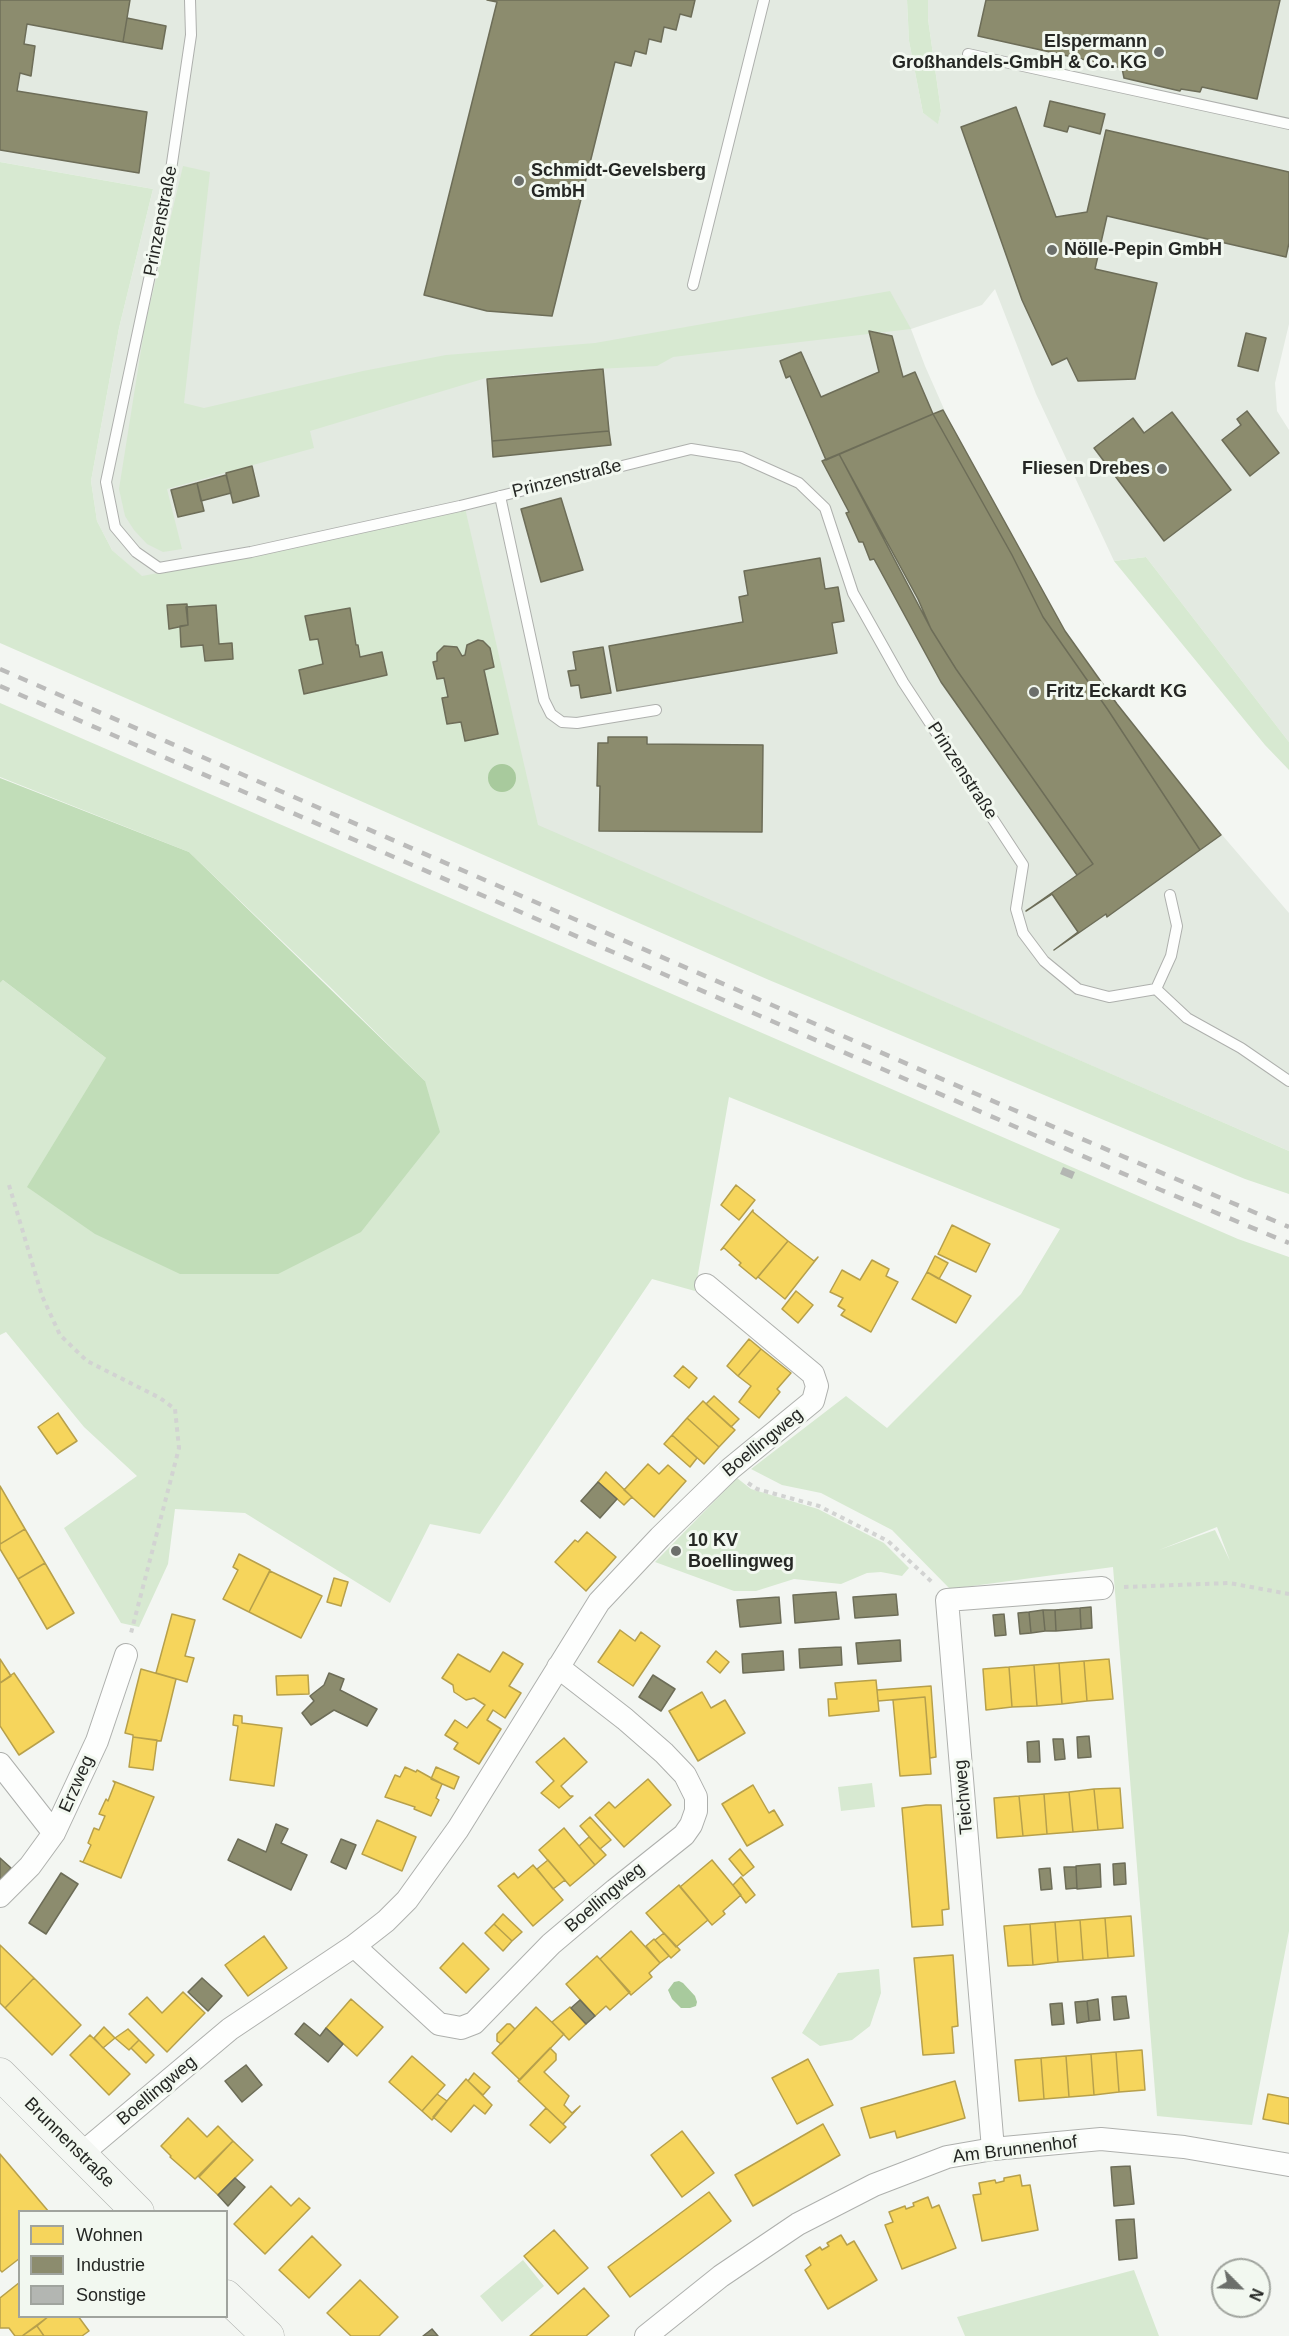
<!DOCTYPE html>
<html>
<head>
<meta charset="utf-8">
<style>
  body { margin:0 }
  #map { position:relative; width:1289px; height:2336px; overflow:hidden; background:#f3f6f2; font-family:Arial,sans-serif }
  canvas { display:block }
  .legend { position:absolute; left:18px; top:2210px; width:210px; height:108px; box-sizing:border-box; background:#f2f8f0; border:2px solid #a0a49e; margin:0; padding:8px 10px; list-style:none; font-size:18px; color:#242623 }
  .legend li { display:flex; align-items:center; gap:12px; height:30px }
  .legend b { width:30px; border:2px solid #a0a49e }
  .north { position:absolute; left:1211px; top:2258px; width:60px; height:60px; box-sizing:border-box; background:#f2f8f0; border:2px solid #a0a49e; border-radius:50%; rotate:114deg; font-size:16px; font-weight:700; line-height:24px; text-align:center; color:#242623 }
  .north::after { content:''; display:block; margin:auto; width:21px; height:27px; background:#6c6f6b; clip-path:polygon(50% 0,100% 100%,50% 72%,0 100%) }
</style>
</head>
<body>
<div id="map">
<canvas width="1289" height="2336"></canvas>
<ul class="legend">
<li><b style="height:16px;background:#f6d55c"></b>Wohnen</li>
<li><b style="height:16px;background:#8c8c6e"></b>Industrie</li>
<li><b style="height:16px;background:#b3b6b2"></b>Sonstige</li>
</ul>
<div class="north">N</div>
</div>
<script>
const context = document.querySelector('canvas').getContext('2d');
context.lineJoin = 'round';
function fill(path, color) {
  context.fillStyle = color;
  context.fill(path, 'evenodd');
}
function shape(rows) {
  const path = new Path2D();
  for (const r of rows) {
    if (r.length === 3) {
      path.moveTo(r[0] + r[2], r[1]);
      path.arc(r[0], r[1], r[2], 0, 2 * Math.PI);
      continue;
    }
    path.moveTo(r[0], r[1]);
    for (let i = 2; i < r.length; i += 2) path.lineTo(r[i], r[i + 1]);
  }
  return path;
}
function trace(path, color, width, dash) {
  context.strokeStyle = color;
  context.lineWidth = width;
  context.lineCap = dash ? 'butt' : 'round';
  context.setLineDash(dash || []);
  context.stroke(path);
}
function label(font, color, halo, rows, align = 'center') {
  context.font = font + ' Arial,sans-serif';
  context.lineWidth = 6;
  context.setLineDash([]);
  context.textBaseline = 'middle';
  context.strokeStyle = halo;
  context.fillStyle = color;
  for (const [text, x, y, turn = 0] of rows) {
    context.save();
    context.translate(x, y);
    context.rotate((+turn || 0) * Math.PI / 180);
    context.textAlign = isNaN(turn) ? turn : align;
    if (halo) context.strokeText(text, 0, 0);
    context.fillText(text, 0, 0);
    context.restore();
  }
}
fill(shape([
  [0,0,907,0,909,41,923,113,938,123,941,111,928,19,928,0,1289,0,1289,324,1275,383,1277,411,1289,430,1289,742,1146,557,1114,561,1036,394,995,289,982,305,911,329,925,366,978,486,1057,622,1133,731,1289,913,1289,1151,51,615,60,578,141,576,112,550,97,521,91,481,119,328,153,189,0,162]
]), '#e3eae1');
fill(shape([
  [907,0,928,0,928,19,941,111,938,124,923,113,909,41],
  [0,162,153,189,119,328,91,481,97,521,112,550,142,576,252,556,465,508,538,825,1289,1151,1289,1194,1245,1179,769,980,0,643],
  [183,166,210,172,184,403,204,408,363,371,446,355,595,343,890,291,911,329,673,357,657,366,556,371,486,378,310,431,314,448,167,489,182,549,163,552,147,544,134,530,125,516,119,489,145,325],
  [1146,557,1289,742,1289,770,1265,745,1114,561],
  [0,703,1238,1239,1289,1257,1289,1931,1252,2125,1157,2116,1113,1567,950,1589,892,1530,821,1493,782,1485,751,1469,846,1396,887,1428,1021,1294,1060,1229,729,1097,695,1291,652,1279,480,1534,430,1524,390,1603,245,1513,175,1509,168,1564,139,1627,121,1623,64,1528,137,1476,84,1427,6,1332,0,1335,0,983,3,980,106,1058,425,1081,329,986,189,852,0,777],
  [1217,1527,1230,1561,1215,1530,1159,1550],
  [737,1478,751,1489,818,1509,884,1543,909,1568,902,1576,881,1572,867,1573,841,1584,794,1579,756,1591,734,1591,655,1562],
  [872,1783,875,1807,841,1811,838,1787],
  [879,1969,881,1993,870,2026,852,2040,820,2046,802,2033,838,1973],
  [523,2260,544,2286,502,2322,480,2296],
  [1134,2270,1159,2336,965,2336,957,2317]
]), '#d7e9d1');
fill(shape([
  [0,778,189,852,425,1081,440,1132,361,1232,278,1274,180,1274,95,1234,27,1187,106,1058,3,980,0,983]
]), '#c1ddb8');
fill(shape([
  [502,778,14],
  [679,1981,683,1983,695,1996,697,2002,696,2006,690,2008,681,2008,672,1999,668,1990,674,1982]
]), '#a8ca9d');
const homes = shape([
  [736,1185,755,1200,739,1220,721,1205,736,1185],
  [753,1210,753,1212,788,1241,756,1279,739,1265,741,1263,724,1248,721,1250,753,1210],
  [952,1225,990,1244,976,1272,938,1254,952,1225],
  [788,1241,814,1261,818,1257,785,1299,758,1277,788,1241],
  [935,1256,948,1263,939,1279,927,1272,935,1256],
  [872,1260,889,1269,886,1276,898,1282,871,1332,841,1315,845,1310,838,1306,843,1298,830,1292,842,1270,860,1280,872,1260],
  [927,1272,971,1296,956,1323,912,1299,927,1272],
  [796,1291,813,1305,798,1323,782,1309,796,1291],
  [749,1339,761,1349,738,1376,727,1366,749,1339],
  [761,1349,791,1373,777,1389,780,1392,759,1418,739,1402,751,1386,738,1376,761,1349],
  [683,1366,697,1378,689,1388,674,1376,683,1366],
  [714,1396,739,1419,731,1427,706,1404,714,1396],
  [703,1401,735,1430,719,1447,687,1418,703,1401],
  [58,1413,77,1441,57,1454,38,1427,58,1413],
  [687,1418,719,1447,704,1464,672,1435,687,1418],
  [672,1435,697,1458,690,1467,664,1444,672,1435],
  [648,1464,659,1474,668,1465,686,1481,654,1517,624,1490,648,1464],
  [606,1472,632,1497,624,1505,598,1482,606,1472],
  [0,1486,25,1529,0,1544,0,1486],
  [25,1529,45,1563,18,1579,0,1549,0,1544,25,1529],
  [587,1532,616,1557,586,1591,555,1562,575,1540,578,1542,587,1532],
  [676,1545,682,1551,676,1556,671,1550,676,1545],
  [239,1554,270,1570,249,1612,223,1599,238,1570,233,1567,239,1554],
  [45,1563,74,1613,47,1629,18,1579,45,1563],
  [270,1571,322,1596,301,1638,249,1612,270,1571],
  [334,1578,348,1582,341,1606,327,1602,334,1578],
  [172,1614,195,1620,185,1656,194,1658,187,1682,156,1673,172,1614],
  [620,1630,635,1641,641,1632,660,1646,633,1686,598,1662,620,1630],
  [716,1651,729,1662,720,1673,707,1662,716,1651],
  [503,1652,523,1664,509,1686,521,1693,505,1718,493,1710,487,1720,501,1729,479,1764,454,1749,458,1743,445,1735,455,1720,467,1728,485,1705,474,1698,466,1700,454,1692,453,1685,442,1678,458,1654,490,1672,503,1652],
  [0,1659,11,1676,0,1683,0,1659],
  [1109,1659,1113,1699,1087,1701,1084,1661,1109,1659],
  [1084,1661,1087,1701,1062,1704,1059,1663,1084,1661],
  [1059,1663,1062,1704,1037,1706,1034,1665,1059,1663],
  [1034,1665,1037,1706,1012,1707,1009,1667,1034,1665],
  [1009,1667,1012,1707,986,1710,983,1669,1009,1667],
  [141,1669,176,1679,161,1741,133,1737,133,1735,125,1733,141,1669],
  [14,1673,54,1732,19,1755,0,1726,0,1683,14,1673],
  [308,1675,309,1694,277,1695,276,1676,308,1675],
  [876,1680,879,1711,829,1716,828,1699,837,1699,835,1683,876,1680],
  [931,1686,936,1757,930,1758,925,1697,878,1701,877,1690,931,1686],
  [702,1692,711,1708,725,1700,745,1733,698,1761,669,1711,702,1692],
  [925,1697,931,1774,900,1776,893,1700,925,1697],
  [234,1715,242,1716,242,1723,282,1728,274,1786,230,1780,238,1726,233,1725,234,1715],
  [133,1737,157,1740,153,1770,129,1767,133,1737],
  [564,1738,587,1762,561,1786,570,1796,573,1796,559,1808,541,1793,554,1781,536,1762,564,1738],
  [405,1767,416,1772,417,1770,442,1784,436,1798,439,1800,431,1816,414,1809,415,1807,385,1797,395,1775,400,1777,405,1767],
  [436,1767,459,1777,454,1789,431,1779,436,1767],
  [648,1779,671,1805,624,1847,595,1815,609,1802,615,1808,648,1779],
  [113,1781,154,1797,121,1878,80,1861,83,1862,91,1845,88,1843,94,1828,99,1830,105,1816,99,1814,106,1799,108,1801,115,1783,113,1781],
  [753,1785,769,1813,774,1810,783,1825,747,1846,722,1804,753,1785],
  [1120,1788,1123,1828,1098,1830,1094,1789,1120,1788],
  [1094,1789,1098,1830,1073,1832,1069,1792,1094,1789],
  [1069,1792,1073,1832,1047,1834,1044,1794,1069,1792],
  [1044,1794,1047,1834,1023,1836,1019,1796,1044,1794],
  [1019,1796,1023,1836,997,1838,994,1798,1019,1796],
  [926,1805,941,1805,949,1909,942,1910,943,1925,912,1927,902,1808,926,1805],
  [590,1817,611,1840,600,1849,580,1826,590,1817],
  [377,1820,416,1837,402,1871,362,1854,377,1820],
  [564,1828,595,1865,570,1886,539,1850,564,1828],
  [589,1837,606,1855,595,1865,579,1846,589,1837],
  [740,1849,754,1867,743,1876,729,1859,740,1849],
  [548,1860,565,1880,553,1889,537,1869,548,1860],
  [712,1860,741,1895,723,1911,725,1914,712,1925,680,1887,712,1860],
  [533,1865,563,1900,533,1926,498,1886,514,1873,518,1878,533,1865],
  [741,1877,755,1895,746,1903,733,1885,741,1877],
  [679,1885,708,1920,676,1947,646,1913,679,1885],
  [503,1914,522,1932,512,1941,494,1924,503,1914],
  [1131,1916,1134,1956,1108,1958,1105,1918,1131,1916],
  [1105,1918,1108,1958,1083,1960,1080,1920,1105,1918],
  [1080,1920,1083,1960,1058,1962,1055,1922,1080,1920],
  [1055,1922,1058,1962,1033,1965,1030,1924,1055,1922],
  [494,1924,512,1941,503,1951,485,1933,494,1924],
  [1030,1924,1033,1965,1008,1966,1004,1926,1030,1924],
  [631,1931,660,1963,649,1973,652,1977,631,1995,600,1959,631,1931],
  [664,1933,680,1950,671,1958,655,1940,664,1933],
  [264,1936,287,1968,248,1996,225,1965,264,1936],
  [654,1939,669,1956,660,1963,646,1946,654,1939],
  [463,1943,489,1969,466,1993,440,1968,463,1943],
  [0,1945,34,1978,5,2008,0,2003,0,1945],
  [953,1955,958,2026,952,2027,954,2053,923,2055,914,1958,953,1955],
  [597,1956,630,1992,610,2010,606,2006,595,2016,566,1984,597,1956],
  [34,1978,81,2025,52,2055,5,2008,34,1978],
  [183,1992,205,2013,167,2052,129,2014,147,1997,162,2013,183,1992],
  [351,1999,383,2027,357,2056,326,2028,351,1999],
  [536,2007,564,2034,520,2080,492,2053,536,2007],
  [570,2007,586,2024,569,2040,552,2022,570,2007],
  [507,2024,510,2024,515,2029,501,2044,497,2041,497,2034,507,2024],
  [104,2027,115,2038,103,2048,94,2038,104,2027],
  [128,2029,139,2040,129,2050,115,2038,128,2029],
  [90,2035,130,2074,109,2095,70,2055,90,2035],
  [139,2040,154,2055,146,2063,131,2048,139,2040],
  [550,2048,556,2054,556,2060,544,2072,569,2096,564,2105,572,2113,580,2106,563,2124,518,2081,550,2048],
  [1142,2050,1145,2090,1119,2092,1116,2052,1142,2050],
  [1116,2052,1119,2092,1094,2095,1091,2054,1116,2052],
  [1091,2054,1094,2095,1069,2097,1066,2056,1091,2054],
  [412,2056,445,2085,422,2111,389,2082,412,2056],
  [1066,2056,1069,2097,1044,2099,1041,2058,1066,2056],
  [1041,2058,1044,2099,1019,2101,1015,2060,1041,2058],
  [808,2059,833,2105,797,2124,772,2078,808,2059],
  [474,2073,490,2087,483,2095,468,2081,474,2073],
  [466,2079,492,2105,485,2114,474,2105,451,2132,433,2117,466,2079],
  [955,2081,965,2118,897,2138,895,2131,870,2138,861,2108,955,2081],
  [437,2094,447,2101,432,2120,422,2111,437,2094],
  [1268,2094,1289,2098,1289,2124,1263,2119,1268,2094],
  [546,2108,566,2127,550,2143,530,2125,546,2108],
  [188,2118,207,2137,218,2126,233,2141,195,2179,170,2157,171,2156,161,2146,188,2118],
  [823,2124,840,2155,753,2206,735,2175,823,2124],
  [682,2131,714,2173,682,2197,651,2155,682,2131],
  [233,2141,253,2160,218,2195,199,2177,233,2141],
  [0,2154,49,2212,20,2212,20,2258,2,2272,0,2270,0,2154],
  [1020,2175,1022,2186,1030,2185,1038,2230,982,2241,973,2195,981,2194,979,2183,995,2180,996,2183,1004,2181,1004,2178,1020,2175],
  [271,2186,291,2206,299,2198,310,2208,265,2254,234,2224,271,2186],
  [709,2192,731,2221,630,2297,608,2267,709,2192],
  [928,2197,932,2208,939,2205,956,2248,902,2269,885,2225,893,2222,889,2212,905,2206,906,2209,914,2206,913,2203,928,2197],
  [554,2230,588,2268,558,2294,524,2256,554,2230],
  [841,2235,847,2245,854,2241,877,2280,828,2309,805,2270,811,2265,806,2256,820,2247,822,2250,829,2246,827,2243,841,2235],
  [312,2236,341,2265,309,2298,279,2270,312,2236],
  [360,2280,398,2317,379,2336,351,2336,327,2313,360,2280],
  [20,2282,20,2316,49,2316,22,2336,15,2336,9,2328,0,2328,0,2298,20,2282],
  [584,2288,609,2316,586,2336,530,2336,584,2288],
  [49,2316,78,2316,89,2331,82,2336,44,2336,37,2326,49,2316],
  [37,2326,44,2336,22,2336,37,2326]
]);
fill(homes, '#f6d55c');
trace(homes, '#b7a04b', 1.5);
const industry = shape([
  [0,0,130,0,123,42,27,24,24,44,35,46,31,76,20,73,17,91,147,112,139,173,0,150,0,0],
  [487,0,695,0,691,17,680,14,676,30,664,27,661,42,649,39,646,54,635,51,631,66,615,62,552,316,487,311,424,295,497,2,487,0],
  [986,0,1280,0,1257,99,1202,87,1200,92,1181,89,1180,91,1124,78,1122,68,978,36,986,0],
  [127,18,166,26,162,49,123,42,127,18],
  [1050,101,1105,114,1100,134,1069,126,1067,132,1044,126,1050,101],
  [1016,107,1056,217,1087,212,1106,130,1289,172,1289,243,1286,257,1107,216,1095,269,1157,283,1135,379,1078,381,1067,358,1052,365,1022,300,961,127,1016,107],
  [869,331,892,336,903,377,915,372,933,414,826,460,790,376,786,378,780,361,801,352,821,397,879,372,869,331],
  [1246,333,1266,338,1258,371,1238,366,1246,333],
  [603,369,609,431,492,441,487,379,603,369],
  [943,410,1065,631,1117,704,1221,835,1200,850,1108,710,1043,617,1012,555,933,414,943,410],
  [1247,411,1279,453,1250,476,1222,440,1241,425,1237,419,1247,411],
  [1172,412,1231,490,1164,541,1094,448,1133,418,1144,433,1172,412],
  [933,414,1012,555,1043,617,1108,710,1200,850,1107,917,1106,914,1054,950,1078,932,1052,894,1026,911,1093,864,956,669,931,629,918,599,839,454,933,414],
  [609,431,611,445,493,457,492,441,609,431],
  [839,454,931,629,956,669,1093,864,1077,875,941,682,874,559,870,560,863,542,859,542,846,513,849,512,822,461,839,454],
  [252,466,259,496,233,503,226,473,252,466],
  [226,475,231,493,201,501,197,483,226,475],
  [197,483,204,511,178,517,171,490,197,483],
  [561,498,583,570,541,582,521,509,561,498],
  [820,558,825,589,838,587,844,621,832,623,837,653,617,691,609,646,743,622,739,597,748,595,744,571,820,558],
  [187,604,188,625,169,629,167,605,187,604],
  [216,605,219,644,232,643,233,659,205,661,203,645,181,647,180,626,188,625,186,607,216,605],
  [350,608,356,645,358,645,360,657,382,652,387,675,304,694,299,670,323,664,318,639,310,640,305,616,350,608],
  [478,640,483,641,490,648,494,667,484,670,498,734,465,741,461,722,447,724,442,698,448,697,444,678,437,679,433,662,437,661,437,653,444,646,457,647,462,656,465,655,467,645,478,640],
  [603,647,611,693,581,698,579,685,571,686,568,671,576,670,573,652,603,647],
  [608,737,647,737,647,744,763,745,762,832,599,831,600,786,597,786,598,743,608,743,608,737],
  [598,1482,617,1499,600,1518,581,1501,598,1482],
  [836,1592,839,1619,795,1623,793,1595,836,1592],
  [896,1594,898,1615,855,1618,853,1597,896,1594],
  [779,1597,781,1623,740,1627,737,1600,779,1597],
  [1091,1607,1092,1628,1081,1629,1080,1608,1091,1607],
  [1080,1608,1081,1629,1056,1631,1055,1610,1080,1608],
  [1043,1610,1055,1610,1056,1631,1045,1631,1043,1610],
  [1043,1610,1045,1631,1031,1633,1029,1612,1043,1610],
  [1029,1612,1031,1633,1020,1634,1018,1613,1029,1612],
  [1004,1614,1006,1635,995,1636,993,1615,1004,1614],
  [900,1640,901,1661,858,1664,856,1643,900,1640],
  [841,1647,842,1665,800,1668,799,1649,841,1647],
  [783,1651,784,1670,743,1673,742,1654,783,1651],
  [329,1673,344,1679,340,1690,377,1709,367,1726,334,1710,311,1725,302,1713,314,1701,310,1696,324,1685,329,1673],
  [653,1675,675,1689,661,1711,639,1697,653,1675],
  [1089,1736,1091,1757,1078,1758,1077,1737,1089,1736],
  [1053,1739,1063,1739,1065,1759,1055,1760,1053,1739],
  [1039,1741,1040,1762,1028,1762,1027,1742,1039,1741],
  [276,1824,288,1829,281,1843,307,1855,291,1890,228,1860,238,1839,266,1852,276,1824],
  [341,1839,356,1845,346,1869,331,1862,341,1839],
  [0,1858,11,1868,0,1880,0,1858],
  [1125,1863,1126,1884,1114,1885,1113,1864,1125,1863],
  [1100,1864,1101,1887,1077,1889,1076,1866,1100,1864],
  [1064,1867,1076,1867,1077,1888,1066,1889,1064,1867],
  [1050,1868,1052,1889,1041,1890,1039,1869,1050,1868],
  [61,1873,78,1884,46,1934,29,1923,61,1873],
  [202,1978,222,1996,208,2011,188,1992,202,1978],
  [1126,1996,1129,2018,1114,2020,1112,1997,1126,1996],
  [1098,1999,1100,2020,1089,2021,1087,2001,1098,1999],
  [580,2000,595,2016,586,2024,571,2008,580,2000],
  [1087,2001,1089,2021,1077,2023,1075,2002,1087,2001],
  [1062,2003,1064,2024,1052,2025,1050,2004,1062,2003],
  [304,2023,320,2036,326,2028,343,2044,328,2062,295,2034,304,2023],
  [246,2065,262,2085,242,2102,225,2081,246,2065],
  [1130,2166,1134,2204,1114,2206,1111,2167,1130,2166],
  [235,2178,245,2187,228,2206,218,2195,235,2178],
  [1134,2219,1137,2258,1119,2260,1116,2220,1134,2219],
  [432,2329,438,2336,423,2336,432,2329]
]);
fill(industry, '#8c8c6e');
trace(industry, '#6d6d58', 1.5);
fill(shape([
  [1063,1167,1075,1172,1072,1179,1060,1174]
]), '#b3b6b2');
const service = shape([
  [190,0,191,35,168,190,106,482,115,527,136,552,159,568,251,552,460,506,691,449,741,457,799,483,825,508,853,593,903,682,1023,865,1016,909,1023,933,1044,961,1078,989,1109,997,1156,989,1171,956,1177,926,1170,895],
  [968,54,1289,124],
  [693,285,764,0],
  [500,496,544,700,551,714,562,722,577,723,656,710],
  [1156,989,1187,1018,1241,1048,1289,1081]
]);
const minor = shape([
  [0,1764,54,1833],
  [0,1896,30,1866,54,1833,97,1741,126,1655],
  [354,1946,439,2024,461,2028,474,2023,551,1944,615,1890,684,1835,691,1825,696,1811,696,1797,685,1775,664,1753,625,1719,558,1667],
  [993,2149,947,1600,1102,1588],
  [80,2155,230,2029,354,1946,386,1921,407,1900,458,1829,599,1602,660,1537,730,1469,813,1401,817,1386,813,1374,706,1285],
  [646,2336,721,2276,798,2224,874,2185,947,2157,993,2149,1101,2139,1184,2147,1289,2165]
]);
const secondary = shape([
  [0,2074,138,2212],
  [226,2296,268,2336]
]);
trace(service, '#aeb0ad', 12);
trace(minor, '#aeb0ad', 24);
trace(secondary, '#aeb0ad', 33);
trace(shape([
  [9,1185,42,1296,60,1335,87,1361,160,1398,175,1409,179,1448,131,1633],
  [748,1483,757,1489,819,1506,888,1541,933,1583],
  [1124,1587,1229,1583,1289,1594]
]), '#d2d3d2', 4, [4.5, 4.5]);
trace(service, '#fdfefd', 10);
trace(minor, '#fdfefd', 22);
trace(secondary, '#f4f7f3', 32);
trace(shape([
  [0,669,974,1093,1289,1227],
  [0,686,1161,1190,1289,1243]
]), '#bbbbba', 4.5, [10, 10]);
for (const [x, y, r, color] of [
  [1159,52,6,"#6c6f6b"],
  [519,181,6,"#6c6f6b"],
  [1052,250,6,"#6c6f6b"],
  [1162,469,6,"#6c6f6b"],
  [1034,692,6,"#6c6f6b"],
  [676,1551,6,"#6c6f6b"]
]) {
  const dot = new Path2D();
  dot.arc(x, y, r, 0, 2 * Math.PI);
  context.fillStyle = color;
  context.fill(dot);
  trace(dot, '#f2f8f0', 2);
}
label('bold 18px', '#242623', '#f2f8f0', [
  ["Elspermann",1147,42,"right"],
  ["Großhandels-GmbH & Co. KG",1147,63,"right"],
  ["Schmidt-Gevelsberg",531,171],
  ["GmbH",531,192],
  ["Nölle-Pepin GmbH",1064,250],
  ["Fliesen Drebes",1150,469,"right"],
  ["Fritz Eckardt KG",1046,692],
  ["10 KV",688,1541],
  ["Boellingweg",688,1562]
], 'left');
label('18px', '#242623', '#f2f8f0', [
  ["Prinzenstraße",161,221,-79],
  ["Prinzenstraße",567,479,-14],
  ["Prinzenstraße",962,771,57],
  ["Boellingweg",763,1443,-39],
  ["Erzweg",77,1784,-66],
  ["Teichweg",964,1797,-95],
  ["Boellingweg",605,1898,-40],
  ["Boellingweg",157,2091,-40],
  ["Brunnenstraße",69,2143,45],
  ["Am Brunnenhof",1015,2150,-7]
]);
</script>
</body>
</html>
